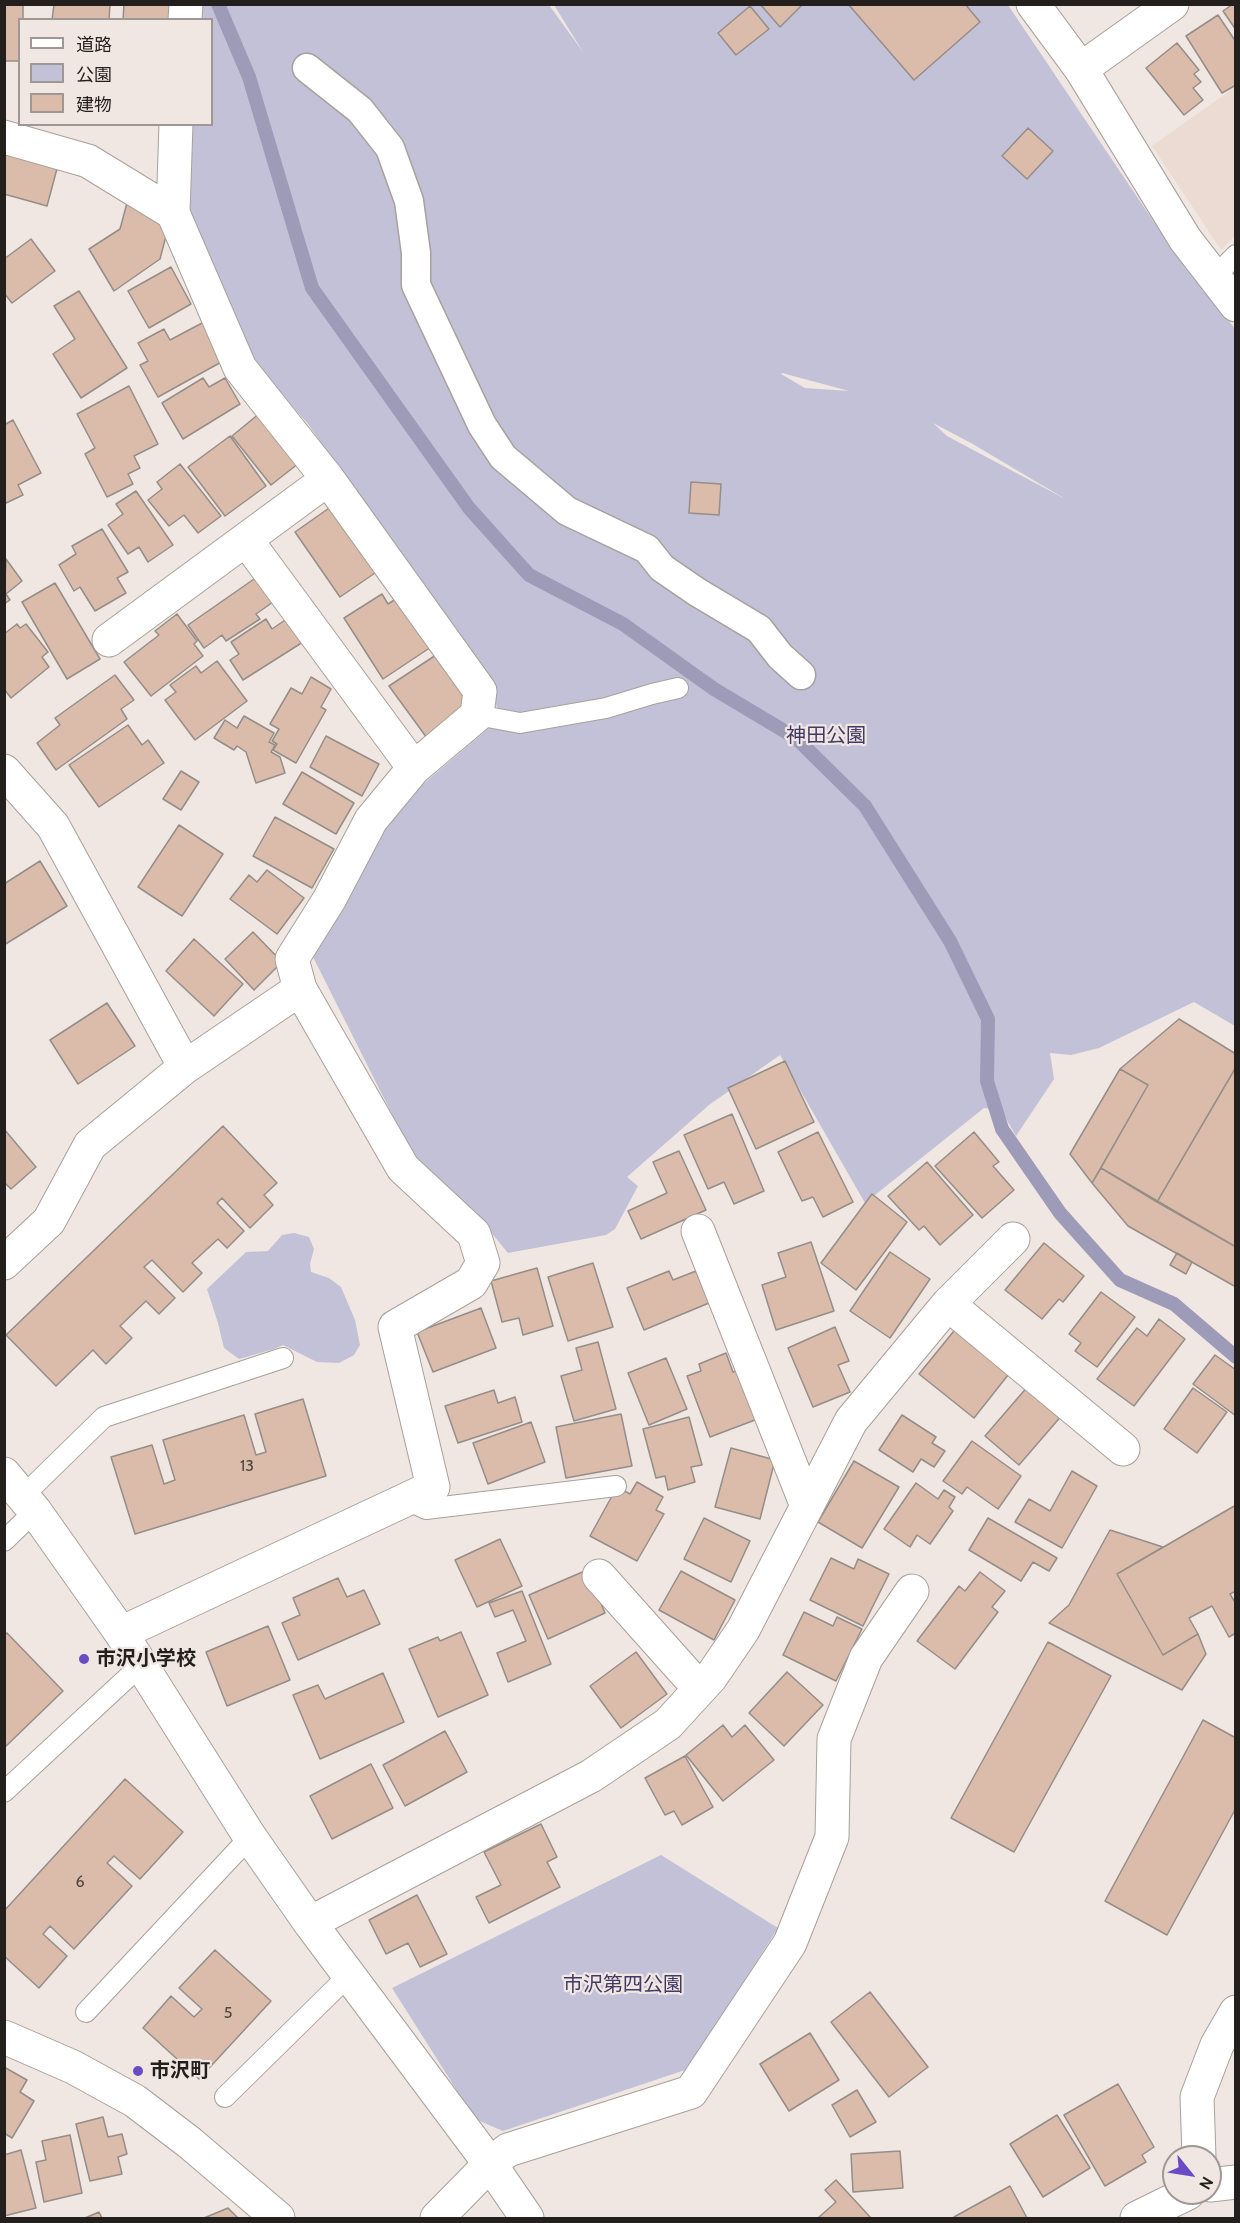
<!DOCTYPE html>
<html>
<head>
<meta charset="utf-8">
<style>
  body { margin:0 }
  #map { position:relative; width:1240px; height:2223px; overflow:hidden; background:#f0e7e2; font-family:Cabin,"Noto Sans JP",sans-serif }
  canvas { display:block }
  .frame { position:absolute; inset:0; border:6px solid #221f1d; pointer-events:none }
  .legend { position:absolute; left:18px; top:18px; width:195px; height:108px; box-sizing:border-box; background:#f0e7e2; border:2px solid #9e9793; margin:0; padding:8px 10px; list-style:none; font-size:18px; color:#221f1d }
  .legend li { display:flex; align-items:center; gap:12px; height:30px }
  .legend b { width:30px; border:2px solid #9e9793 }
  .north { position:absolute; left:1162px; top:2145px; width:60px; height:60px; box-sizing:border-box; background:#f0e7e2; border:2px solid #9e9793; border-radius:50%; rotate:120deg; font-size:16px; font-weight:700; line-height:24px; text-align:center; color:#221f1d }
  .north::after { content:''; display:block; margin:auto; width:21px; height:27px; background:#6a4bc4; clip-path:polygon(50% 0,100% 100%,50% 72%,0 100%) }
</style>
</head>
<body>
<div id="map">
<canvas width="1240" height="2223"></canvas>
<div class="frame"></div>
<ul class="legend">
<li><b style="height:8px;background:#fff"></b>道路</li>
<li><b style="height:16px;background:#c3c1d8"></b>公園</li>
<li><b style="height:16px;background:#dbbcaa"></b>建物</li>
</ul>
<div class="north">N</div>
</div>
<script>
const context = document.querySelector('canvas').getContext('2d');
context.lineJoin = 'round';
function fill(path, color) {
  context.fillStyle = color;
  context.fill(path, 'evenodd');
}
function shape(rows) {
  const path = new Path2D();
  for (const r of rows) {
    path.moveTo(r[0], r[1]);
    for (let i = 2; i < r.length; i += 2) path.lineTo(r[i], r[i + 1]);
  }
  return path;
}
function trace(path, color, width, dash) {
  context.strokeStyle = color;
  context.lineWidth = width;
  context.lineCap = dash ? 'butt' : 'round';
  context.setLineDash(dash || []);
  context.stroke(path);
}
function label(font, color, halo, rows, align = 'center') {
  context.font = font + ' Cabin,"Noto Sans JP",sans-serif';
  context.lineWidth = 4.5;
  context.setLineDash([]);
  context.textBaseline = 'middle';
  context.strokeStyle = halo;
  context.fillStyle = color;
  for (const [text, x, y, turn = 0] of rows) {
    context.save();
    context.translate(x, y);
    context.rotate((+turn || 0) * Math.PI / 180);
    context.textAlign = isNaN(turn) ? turn : align;
    if (halo) context.strokeText(text, 0, 0);
    context.fillText(text, 0, 0);
    context.restore();
  }
}
fill(shape([
  [1235,87,1235,236,1221,250,1152,146]
]), '#ecdbd2');
fill(shape([
  [192,5,549,5,583,52,554,5,1008,5,1158,228,1235,329,1235,1026,1194,1002,1099,1048,1071,1055,1050,1053,1054,1079,1016,1136,1001,1110,984,1108,865,1203,780,1055,709,1105,627,1177,638,1186,615,1229,606,1235,508,1253,484,1224,414,1158,311,953,384,823,421,786,503,716,393,546,308,424,250,358,180,205,185,125,212,124,212,20,191,19],
  [781,374,782,373,849,391,805,388],
  [933,423,971,443,1067,500,947,436],
  [294,1233,309,1237,314,1249,310,1264,311,1272,329,1278,341,1287,355,1320,360,1345,354,1355,339,1363,317,1362,283,1345,274,1349,239,1359,224,1348,218,1323,207,1289,246,1252,268,1251,282,1235],
  [661,1855,778,1928,688,2069,503,2131,475,2119,392,1988]
]), '#c3c1d8');
trace(shape([
  [218,4,249,77,312,288,469,508,529,575,623,624,714,689,796,738,865,806,950,941,988,1019,987,1081,1002,1129,1060,1213,1120,1280,1174,1304,1236,1357]
]), '#9e9bb9', 14);
const building = shape([
  [4,4,23,4,23,20,20,20,20,61,4,61,4,4],
  [54,4,110,4,109,20,52,20,54,4],
  [124,4,172,4,171,20,123,20,124,4],
  [760,4,803,4,780,27,760,4],
  [848,4,965,4,980,22,914,80,848,4],
  [1233,4,1236,4,1236,30,1223,11,1233,4],
  [750,6,769,29,736,55,718,33,750,6],
  [1218,15,1236,42,1236,85,1222,93,1186,36,1218,15],
  [1177,43,1199,70,1194,74,1201,82,1193,88,1203,100,1184,115,1146,68,1177,43],
  [1028,128,1053,151,1027,179,1002,156,1028,128],
  [4,150,58,165,47,206,4,194,4,150],
  [127,203,171,217,160,259,114,291,89,249,120,229,127,203],
  [31,239,55,271,12,303,4,293,4,259,31,239],
  [171,267,191,304,149,328,128,291,171,267],
  [79,291,127,368,81,398,53,354,75,339,54,306,79,291],
  [204,322,225,360,158,397,140,365,148,361,138,343,164,329,170,340,204,322],
  [203,378,209,387,225,378,240,404,183,439,162,403,203,378],
  [129,386,158,444,134,456,140,468,128,474,133,484,107,497,85,454,95,448,77,414,129,386],
  [260,413,299,463,271,485,232,436,260,413],
  [13,420,41,473,18,485,23,495,4,504,4,425,13,420],
  [230,436,266,486,225,516,188,467,230,436],
  [180,464,221,516,198,533,184,515,169,526,148,500,162,489,157,482,180,464],
  [691,482,721,484,719,515,689,513,691,482],
  [136,491,173,545,148,562,139,547,128,554,108,525,123,514,116,504,136,491],
  [332,506,378,571,340,597,295,532,332,506],
  [102,529,128,572,117,578,126,593,95,611,80,587,74,591,59,565,76,554,72,546,102,529],
  [6,559,22,581,6,594,10,600,4,604,6,559],
  [267,570,283,595,256,614,260,619,226,641,222,635,204,648,188,625,267,570],
  [55,583,100,659,67,679,22,602,55,583],
  [382,594,388,604,399,597,431,647,383,679,344,618,382,594],
  [177,614,197,641,194,644,203,656,151,696,124,662,159,635,155,631,177,614],
  [288,618,303,642,243,680,230,660,239,654,231,642,266,619,272,629,288,618],
  [17,624,20,628,26,624,48,652,42,657,49,667,11,698,4,689,4,634,17,624],
  [439,653,465,694,460,713,427,738,389,686,439,653],
  [217,661,247,701,195,740,165,700,176,692,170,685,196,666,201,673,217,661],
  [115,675,134,700,121,709,127,719,56,770,37,743,60,725,55,718,115,675],
  [311,677,331,689,321,707,326,710,296,763,273,750,277,744,272,741,279,729,270,724,291,688,302,694,311,677],
  [244,716,274,733,269,742,275,745,271,752,280,757,285,773,256,783,246,752,237,746,234,750,214,738,225,720,237,728,244,716],
  [128,725,142,745,148,740,164,763,99,807,69,765,128,725],
  [326,736,379,764,362,796,310,767,326,736],
  [181,771,199,782,181,810,163,799,181,771],
  [302,772,354,803,336,834,283,804,302,772],
  [275,817,334,849,312,888,253,856,275,817],
  [179,825,223,854,182,916,138,887,179,825],
  [40,861,67,906,4,945,4,884,40,861],
  [267,870,304,898,277,934,230,899,249,875,257,882,267,870],
  [253,932,282,962,254,990,225,959,253,932],
  [194,939,243,984,214,1016,166,971,194,939],
  [107,1003,135,1046,78,1084,50,1040,107,1003],
  [1179,1019,1236,1054,1236,1067,1157,1202,1101,1168,1148,1085,1120,1069,1179,1019],
  [785,1061,814,1122,756,1149,728,1088,785,1061],
  [1236,1067,1236,1247,1157,1202,1236,1067],
  [1120,1069,1148,1085,1092,1183,1070,1154,1120,1069],
  [732,1114,764,1191,734,1204,724,1182,708,1189,684,1135,732,1114],
  [223,1126,277,1183,264,1195,273,1205,250,1228,222,1198,217,1203,244,1231,227,1248,218,1239,192,1263,202,1273,183,1292,152,1260,144,1267,175,1298,159,1314,146,1301,120,1326,132,1338,106,1364,93,1350,56,1386,6,1335,223,1126],
  [4,1129,36,1167,11,1189,4,1182,4,1129],
  [818,1132,853,1202,823,1217,813,1197,802,1201,778,1152,818,1132],
  [974,1132,999,1162,993,1166,1014,1190,982,1218,935,1166,974,1132],
  [679,1151,706,1210,641,1239,628,1211,667,1193,653,1162,679,1151],
  [927,1162,973,1215,940,1245,924,1226,919,1230,888,1196,927,1162],
  [1101,1168,1236,1247,1236,1287,1128,1226,1092,1183,1101,1168],
  [872,1194,907,1222,856,1290,821,1263,872,1194],
  [811,1242,834,1311,776,1330,762,1285,786,1277,778,1253,811,1242],
  [1044,1243,1084,1276,1063,1302,1059,1299,1042,1319,1005,1290,1044,1243],
  [890,1252,930,1279,890,1338,850,1311,890,1252],
  [1177,1253,1192,1262,1186,1274,1170,1265,1177,1253],
  [593,1263,613,1327,568,1341,548,1277,593,1263],
  [537,1268,553,1326,523,1335,519,1318,502,1322,491,1281,537,1268],
  [669,1271,673,1280,696,1271,709,1303,644,1330,627,1288,669,1271],
  [1101,1292,1135,1317,1097,1367,1075,1351,1081,1343,1069,1334,1101,1292],
  [481,1308,496,1348,433,1372,417,1332,481,1308],
  [1159,1319,1185,1339,1134,1406,1097,1379,1137,1328,1147,1336,1159,1319],
  [958,1326,1012,1370,974,1418,919,1374,958,1326],
  [835,1327,849,1361,838,1365,850,1392,813,1407,788,1348,835,1327],
  [598,1342,616,1409,574,1421,561,1376,582,1370,576,1348,598,1342],
  [726,1353,733,1372,745,1368,763,1417,710,1437,687,1376,701,1371,699,1364,726,1353],
  [1215,1355,1236,1370,1236,1416,1193,1384,1215,1355],
  [666,1358,687,1409,649,1425,628,1373,666,1358],
  [1029,1385,1063,1414,1019,1465,985,1436,1029,1385],
  [1193,1388,1227,1412,1197,1453,1164,1429,1193,1388],
  [494,1390,498,1403,515,1397,522,1422,458,1443,445,1406,494,1390],
  [303,1399,326,1476,135,1534,111,1457,152,1445,164,1484,175,1480,163,1440,244,1415,256,1455,266,1452,255,1414,303,1399],
  [621,1414,632,1466,566,1478,556,1427,621,1414],
  [902,1415,936,1437,932,1443,945,1451,934,1467,921,1459,913,1472,879,1450,902,1415],
  [689,1417,702,1465,691,1467,695,1482,668,1490,665,1476,656,1478,643,1429,689,1417],
  [531,1422,545,1462,488,1484,473,1443,531,1422],
  [972,1441,1021,1476,998,1509,967,1487,962,1494,943,1481,972,1441],
  [731,1448,775,1460,760,1519,715,1507,731,1448],
  [854,1461,899,1487,862,1548,818,1522,854,1461],
  [1072,1471,1097,1486,1062,1548,1015,1522,1029,1499,1050,1511,1072,1471],
  [637,1482,663,1497,656,1510,664,1514,637,1561,590,1536,617,1487,630,1494,637,1482],
  [916,1483,938,1499,944,1490,955,1497,949,1507,953,1511,930,1544,917,1535,910,1547,884,1529,916,1483],
  [1236,1505,1236,1591,1230,1594,1236,1604,1236,1633,1229,1637,1212,1606,1189,1618,1198,1634,1163,1655,1117,1574,1236,1505],
  [704,1518,750,1541,731,1582,684,1559,704,1518],
  [988,1518,1057,1558,1049,1571,1033,1562,1021,1581,969,1550,988,1518],
  [1110,1530,1163,1547,1117,1574,1163,1655,1198,1634,1206,1654,1182,1690,1049,1623,1069,1605,1110,1530],
  [500,1539,522,1586,477,1607,455,1560,500,1539],
  [831,1558,854,1569,858,1559,889,1574,863,1626,810,1600,831,1558],
  [587,1570,605,1613,548,1639,529,1595,587,1570],
  [681,1571,735,1600,714,1640,659,1610,681,1571],
  [980,1572,1005,1591,992,1607,998,1612,955,1669,917,1641,959,1586,965,1591,980,1572],
  [338,1578,347,1597,364,1590,380,1624,298,1660,282,1623,300,1615,293,1598,338,1578],
  [522,1591,551,1664,508,1682,497,1653,526,1641,513,1610,495,1617,489,1603,522,1591],
  [804,1612,833,1626,837,1617,862,1629,836,1681,783,1655,804,1612],
  [268,1626,290,1680,227,1706,206,1652,268,1626],
  [461,1632,488,1695,438,1717,409,1649,438,1637,440,1641,461,1632],
  [7,1633,63,1691,4,1748,4,1636,7,1633],
  [1048,1642,1111,1676,1014,1852,951,1818,1048,1642],
  [636,1652,667,1694,621,1728,590,1686,636,1652],
  [787,1672,823,1705,784,1746,749,1713,787,1672],
  [383,1673,404,1722,320,1759,293,1695,318,1685,325,1699,383,1673],
  [1203,1720,1236,1738,1236,1808,1167,1935,1105,1901,1203,1720],
  [723,1725,732,1737,745,1725,774,1760,723,1801,686,1755,723,1725],
  [445,1731,467,1772,405,1806,383,1765,445,1731],
  [685,1756,713,1807,682,1825,674,1811,665,1815,645,1778,685,1756],
  [371,1764,393,1808,332,1839,310,1796,371,1764],
  [125,1779,183,1832,140,1879,114,1856,107,1863,132,1886,74,1949,50,1926,43,1934,67,1956,39,1988,4,1956,4,1911,125,1779],
  [541,1824,557,1857,547,1862,560,1887,489,1923,476,1897,501,1885,484,1852,541,1824],
  [417,1895,447,1954,420,1967,408,1943,386,1954,369,1920,417,1895],
  [215,1950,271,2001,199,2079,143,2028,171,1996,194,2017,202,2009,179,1988,215,1950],
  [870,1992,928,2067,889,2097,831,2022,870,1992],
  [810,2033,839,2080,789,2111,760,2064,810,2033],
  [4,2067,27,2080,20,2092,34,2101,12,2138,4,2133,4,2067],
  [1118,2084,1154,2147,1142,2155,1146,2162,1105,2186,1064,2115,1118,2084],
  [857,2090,876,2122,850,2137,832,2105,857,2090],
  [1057,2115,1090,2168,1043,2197,1010,2144,1057,2115],
  [103,2117,108,2137,122,2134,127,2154,118,2157,122,2174,90,2181,76,2124,103,2117],
  [70,2135,82,2193,44,2202,36,2162,46,2160,42,2141,70,2135],
  [21,2150,36,2208,4,2216,4,2155,21,2150],
  [900,2151,903,2188,853,2192,851,2154,900,2151],
  [836,2180,871,2218,818,2218,836,2202,825,2190,836,2180],
  [1010,2186,1027,2218,955,2218,954,2217,1010,2186],
  [228,2208,238,2218,204,2218,228,2208],
  [99,2212,102,2218,85,2218,99,2212]
]);
fill(building, '#dbbcaa');
trace(building, '#958d88', 1.5);
const service = shape([
  [1214,277,1236,255],
  [477,715,520,723,606,708,652,694,678,688],
  [22,1497,104,1417,283,1358],
  [407,1500,426,1509,616,1486],
  [4,1541,35,1511],
  [4,1792,140,1666],
  [86,2012,250,1837],
  [225,2097,349,1975]
]);
const pedestrian = shape([
  [307,68,360,110,390,148,409,201,416,253,416,285,482,425,503,457,567,511,647,549,662,568,697,592,759,629,780,656,801,675]
]);
const minor = shape([
  [185,20,186,4],
  [1081,69,1172,4],
  [176,124,173,213,240,368,328,479,480,691,477,715,414,768,371,820,329,900,292,959,300,989],
  [4,137,88,161,173,213],
  [247,541,414,768],
  [109,640,328,479],
  [4,771,53,826,185,1067],
  [698,1231,807,1506],
  [4,1263,49,1221,90,1145,185,1067,300,989,403,1168,474,1234,483,1263,471,1283,395,1327,433,1487,121,1633],
  [948,1304,1013,1239],
  [4,1474,35,1511,121,1633,250,1837,310,1923,490,2164,527,2218],
  [599,1576,700,1689],
  [310,1923,591,1776,668,1724,711,1677,743,1630,851,1421,948,1304,1123,1449],
  [1210,2185,1236,2182],
  [437,2218,490,2164,508,2150,691,2092,790,1943,832,1837,834,1739,866,1658,912,1591]
]);
const tertiary = shape([
  [1033,4,1081,69,1185,239,1236,305],
  [4,2037,73,2067,135,2101,190,2143,278,2218],
  [1199,2157,1197,2097,1217,2045,1236,2012],
  [1137,2218,1188,2193]
]);
trace(service, '#a8a09b', 22);
trace(pedestrian, '#a8a09b', 31);
trace(minor, '#a8a09b', 35);
trace(tertiary, '#a8a09b', 35);
trace(service, '#fff', 20);
trace(pedestrian, '#fff', 28);
trace(minor, '#fff', 33);
trace(tertiary, '#fff', 33);
for (const [x, y, r, color] of [
  [84,1659,6,"#6a4bc4"],
  [138,2071,6,"#6a4bc4"]
]) {
  const dot = new Path2D();
  dot.arc(x, y, r, 0, 2 * Math.PI);
  context.fillStyle = color;
  context.fill(dot);
  trace(dot, '#f0e7e2', 2);
}
label('16px', '#504640', null, [
  ["13",247,1466],
  ["6",80,1882],
  ["5",228,2013]
]);
label('20px', '#413a66', '#f0e7e2', [
  ["神田公園",826,736],
  ["市沢第四公園",623,1985]
]);
label('bold 20px', '#221f1d', '#f0e7e2', [
  ["市沢小学校",96,1659],
  ["市沢町",150,2071]
], 'left');
</script>
</body>
</html>
